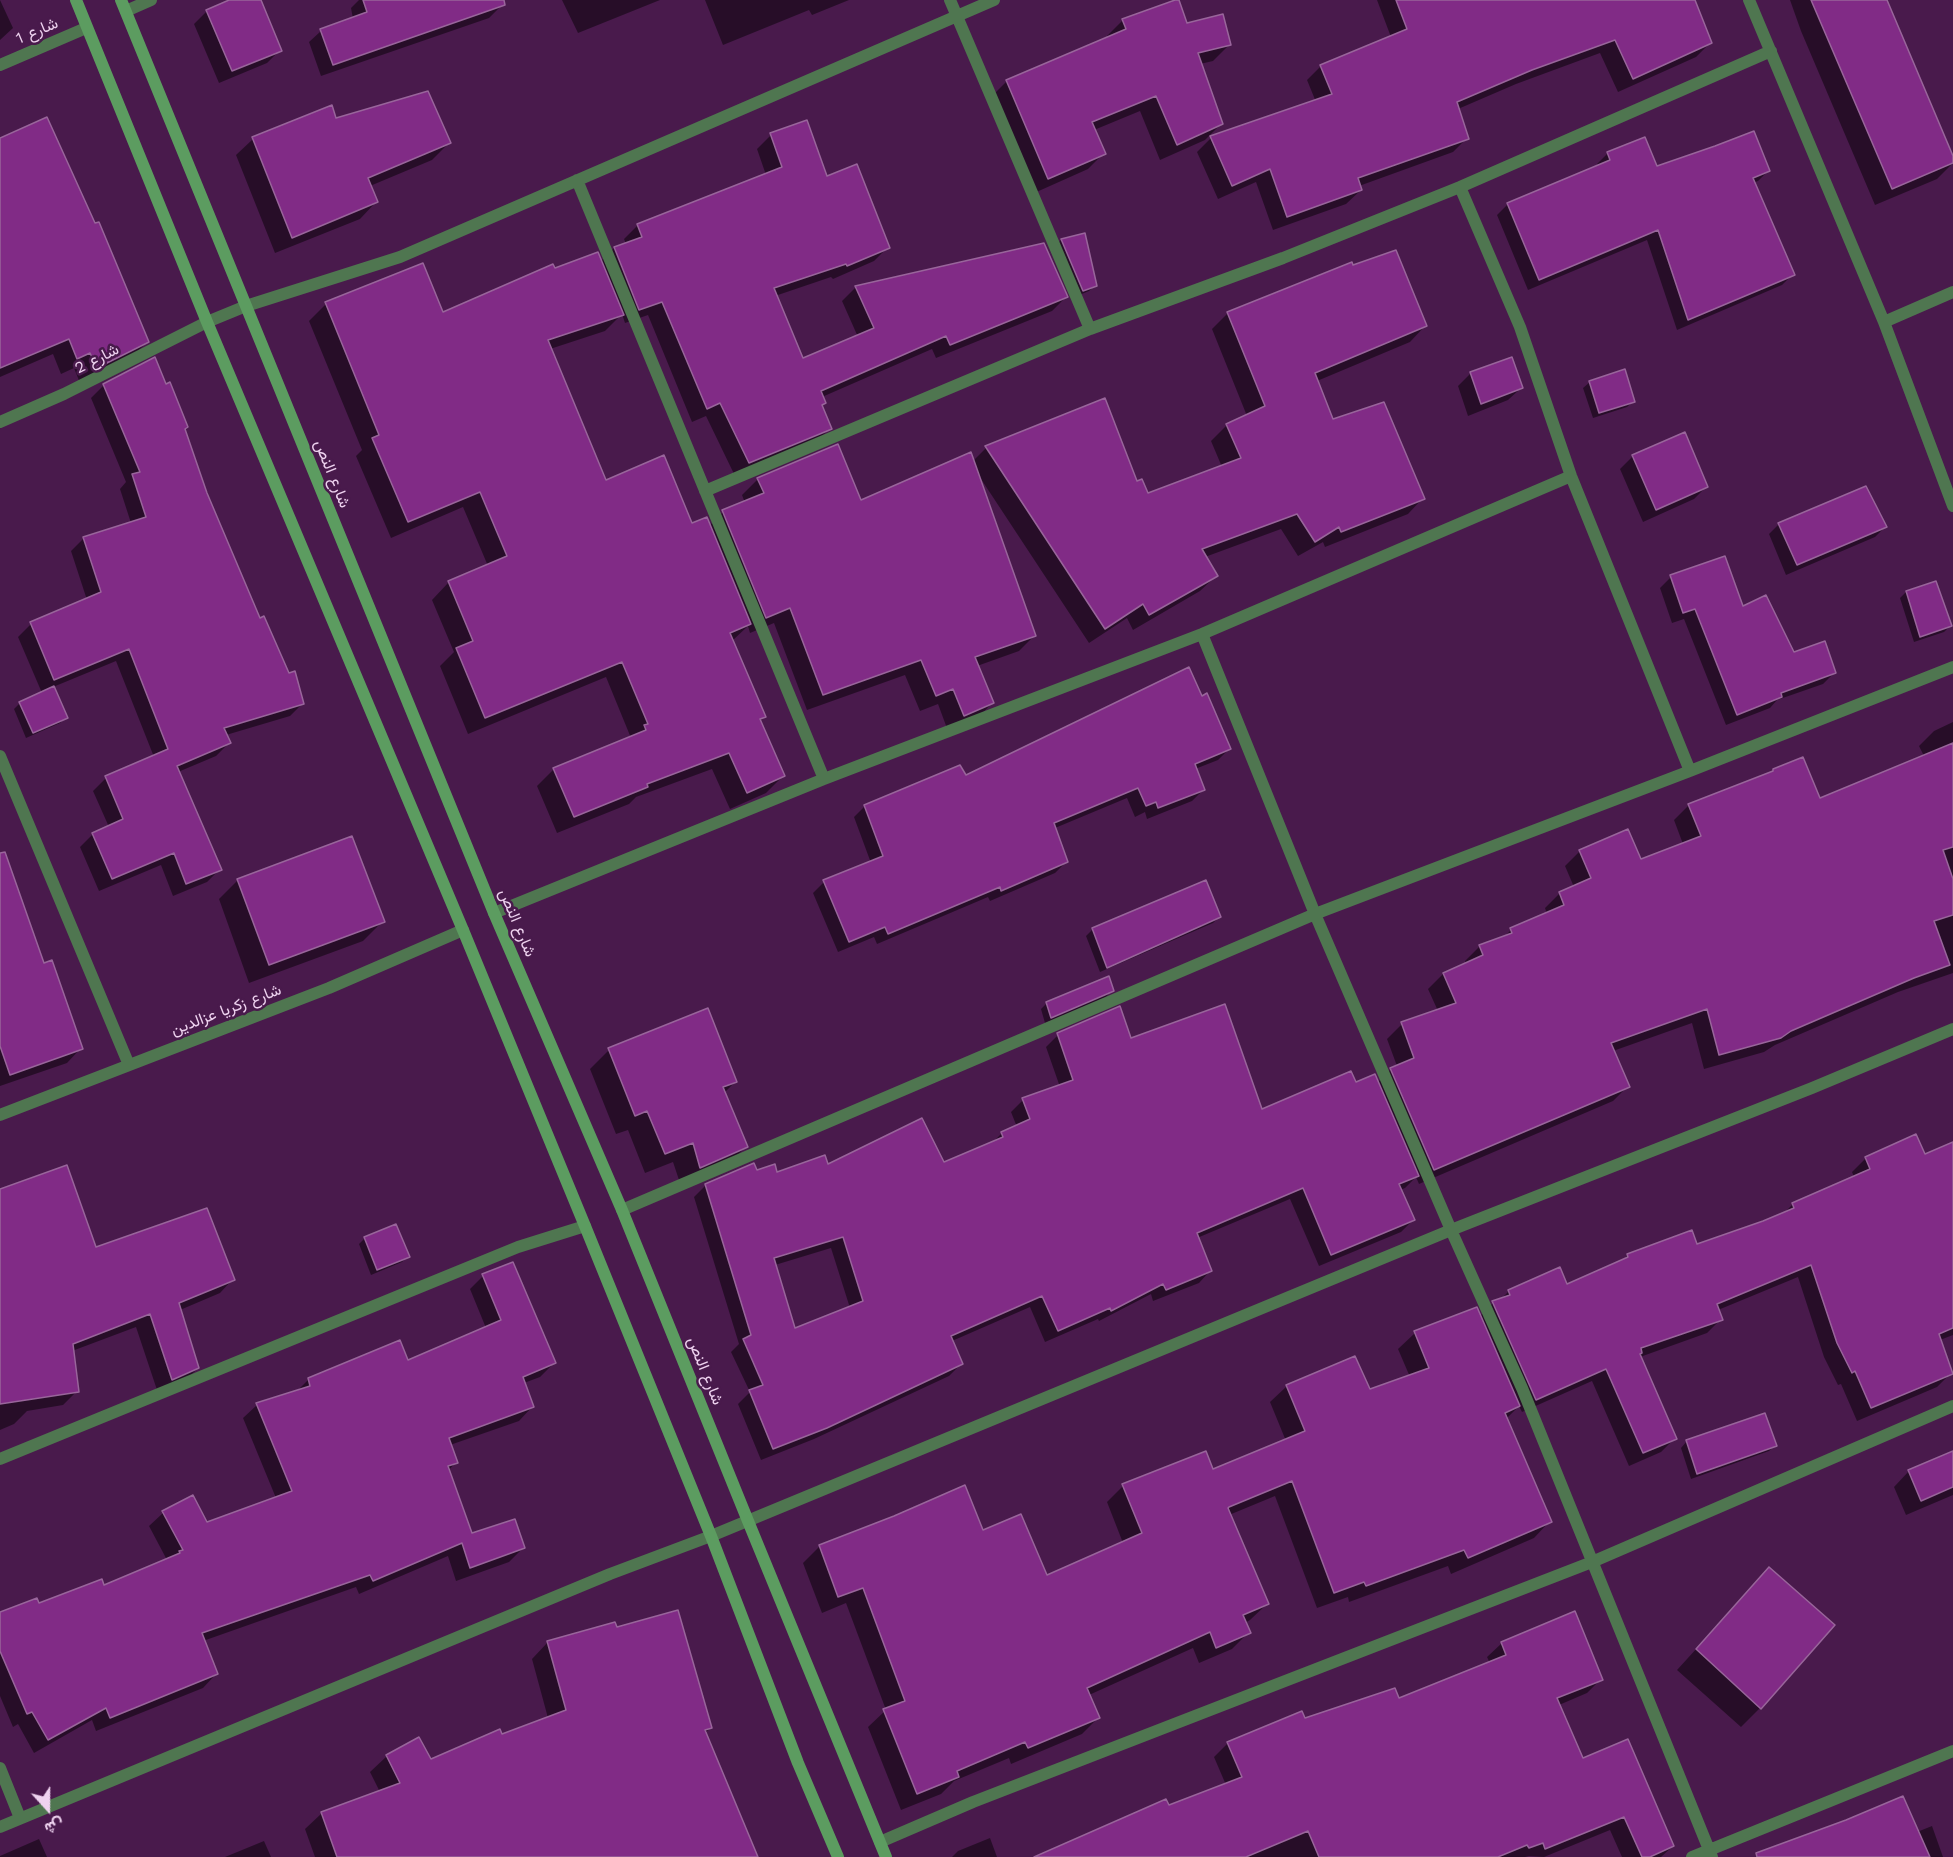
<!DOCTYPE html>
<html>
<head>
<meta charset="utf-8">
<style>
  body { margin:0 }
  #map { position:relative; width:1953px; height:1857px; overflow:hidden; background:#491a4c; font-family:"Work Sans",Vazirmatn,sans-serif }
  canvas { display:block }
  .north { position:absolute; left:18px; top:1779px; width:60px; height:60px; -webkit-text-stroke:4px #491a4c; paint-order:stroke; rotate:159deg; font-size:16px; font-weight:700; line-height:24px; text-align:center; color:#eed2ef }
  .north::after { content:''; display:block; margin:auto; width:21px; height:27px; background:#eed2ef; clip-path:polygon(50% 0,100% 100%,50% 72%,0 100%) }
</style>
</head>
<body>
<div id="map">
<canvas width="1953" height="1857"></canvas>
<div class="north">ش</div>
</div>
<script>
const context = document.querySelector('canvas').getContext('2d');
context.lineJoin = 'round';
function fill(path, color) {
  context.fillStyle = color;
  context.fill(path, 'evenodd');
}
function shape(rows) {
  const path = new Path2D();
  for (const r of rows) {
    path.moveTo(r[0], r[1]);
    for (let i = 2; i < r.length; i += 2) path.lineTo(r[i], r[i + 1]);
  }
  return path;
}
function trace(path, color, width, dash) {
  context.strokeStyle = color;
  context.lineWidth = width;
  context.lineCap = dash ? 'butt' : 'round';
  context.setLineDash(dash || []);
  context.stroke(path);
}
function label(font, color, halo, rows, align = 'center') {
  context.font = font + ' "Work Sans",Vazirmatn,sans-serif';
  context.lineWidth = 5;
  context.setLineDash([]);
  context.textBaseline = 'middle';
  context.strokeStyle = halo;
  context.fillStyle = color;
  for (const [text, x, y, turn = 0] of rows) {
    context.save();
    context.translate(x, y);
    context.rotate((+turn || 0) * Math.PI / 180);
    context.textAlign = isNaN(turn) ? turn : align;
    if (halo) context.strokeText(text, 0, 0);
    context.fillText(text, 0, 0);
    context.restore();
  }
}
fill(shape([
  [0,0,13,28,0,40],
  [232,0,259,0,280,50,267,63,219,83,194,24,207,11],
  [359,0,499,0,501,6,489,18,321,76,309,42,321,31,353,19,351,8],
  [562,0,660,0,578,33],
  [705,0,849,0,812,15,809,10,723,45],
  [1377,0,1693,0,1710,43,1696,57,1618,92,1600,53,1516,84,1458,109,1467,138,1453,152,1359,186,1361,190,1346,204,1273,230,1256,182,1218,199,1197,152,1211,138,1316,102,1307,80,1321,66,1391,37],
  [1790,0,1882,0,1953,160,1953,163,1937,179,1875,205,1801,31],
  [1123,20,1186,25,1229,45,1213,61,1200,64,1221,124,1205,140,1160,160,1140,111,1094,130,1104,153,1088,169,1032,194,991,97,1007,81,1108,38,1107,36],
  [335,120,449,143,432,160,370,186,376,202,360,219,275,253,236,155,253,139],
  [771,135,826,178,888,247,874,261,833,279,831,277,775,296,802,360,858,337,842,301,856,287,1066,297,1052,311,936,358,932,349,822,397,824,403,821,406,830,428,816,442,735,476,706,416,692,422,648,315,625,323,622,314,605,331,550,349,605,481,691,525,709,526,723,512,745,503,742,495,757,480,837,446,861,502,973,461,986,448,1104,400,1136,483,1147,495,1222,467,1211,441,1227,425,1247,416,1212,329,1228,313,1425,326,1410,342,1317,381,1332,421,1423,498,1408,514,1325,547,1323,542,1298,556,1281,529,1205,557,1216,576,1200,591,1133,630,1127,618,1089,643,981,479,1035,635,1019,651,977,666,992,703,977,719,948,731,938,704,920,711,905,675,807,710,774,623,750,633,748,626,732,641,764,716,759,721,783,776,766,793,730,809,712,769,636,797,629,804,557,833,537,786,554,769,631,738,606,677,468,734,440,666,454,652,432,600,448,583,488,566,463,507,391,538,356,456,362,450,309,321,326,304,443,314,554,270,600,262,614,248,626,244,624,239,638,225,766,175,757,149],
  [0,140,147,342,131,358,80,383,74,368,61,374,53,354,0,377],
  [1608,153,1656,167,1769,170,1758,181,1753,183,1793,274,1782,285,1677,330,1647,240,1528,290,1497,215,1508,204,1598,167,1597,164],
  [1084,235,1095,285,1089,291,1077,296,1055,246,1061,240],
  [1471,373,1521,388,1508,400,1468,416,1458,386],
  [1590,382,1633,401,1627,407,1593,418,1583,388],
  [104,385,184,430,205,493,259,620,303,703,290,716,226,735,229,743,216,756,178,772,220,869,207,882,173,896,161,865,99,891,80,847,93,834,109,827,93,791,106,778,154,757,116,661,53,687,66,717,60,723,26,738,14,709,20,703,42,693,18,637,31,624,87,600,71,551,84,538,131,523,120,489,126,482,91,398],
  [1633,456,1706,487,1694,499,1643,522,1620,469],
  [1779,524,1885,527,1875,537,1786,575,1769,534],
  [1671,577,1742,608,1794,654,1834,673,1823,684,1777,700,1770,708,1726,725,1684,619,1672,623,1660,588],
  [1906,592,1950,626,1944,632,1914,642,1900,598],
  [1953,722,1953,973,1898,992,1775,1045,1764,1052,1704,1069,1692,1023,1613,1051,1628,1086,1613,1101,1419,1184,1416,1177,1405,1188,1400,1190,1413,1220,1401,1232,1319,1266,1290,1199,1197,1238,1210,1271,1199,1283,1153,1301,1151,1294,1099,1321,1098,1319,1045,1342,1030,1307,952,1341,961,1364,949,1376,814,1439,761,1460,738,1404,750,1392,731,1352,739,1344,694,1197,706,1185,756,1172,776,1173,827,1166,943,1164,991,1144,1002,1133,1017,1127,1011,1112,1023,1100,1060,1087,1046,1047,1058,1035,1130,1040,1261,1111,1355,1084,1377,1083,1391,1069,1397,1066,1387,1039,1402,1024,1438,1011,1428,989,1443,974,1466,964,1465,961,1480,946,1503,938,1511,930,1547,914,1545,908,1560,893,1574,887,1565,866,1580,851,1640,861,1683,844,1674,820,1689,805,1819,800,1924,756,1919,746,1934,731],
  [831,1248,850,1308,794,1330,775,1265],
  [1229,749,1218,760,1195,769,1203,790,1192,801,1147,819,1145,812,1135,817,1127,798,1055,828,1066,862,1055,873,990,901,988,897,877,944,874,937,838,952,813,893,824,882,871,863,854,817,865,806,965,777],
  [0,877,81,1048,67,1063,0,1086],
  [238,880,383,921,363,941,249,983,219,899],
  [1205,882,1219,917,1213,923,1100,972,1086,936,1092,930],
  [1112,990,1106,997,1045,1023,1041,1009,1047,1003],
  [609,1050,735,1082,724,1093,746,1147,726,1166,681,1186,673,1162,645,1173,628,1130,616,1134,590,1069],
  [1953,1145,1953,1335,1940,1340,1951,1373,1937,1387,1857,1421,1841,1384,1838,1385,1824,1357,1798,1277,1718,1310,1721,1319,1707,1333,1640,1357,1675,1438,1661,1452,1629,1466,1592,1381,1522,1412,1519,1406,1506,1419,1550,1521,1534,1538,1451,1574,1448,1566,1349,1602,1348,1597,1317,1608,1275,1496,1229,1515,1267,1604,1250,1620,1245,1623,1249,1632,1232,1649,1199,1663,1193,1648,1089,1695,1098,1718,1082,1734,1011,1764,1009,1758,954,1781,941,1794,901,1810,868,1727,886,1710,846,1603,822,1613,803,1563,820,1546,983,1532,1046,1577,1123,1543,1107,1502,1123,1486,1213,1471,1286,1441,1270,1402,1287,1386,1369,1391,1410,1377,1398,1349,1415,1333,1479,1317,1493,1303,1500,1300,1509,1291,1566,1286,1621,1262,1628,1255,1696,1246,1783,1214,1793,1204,1854,1177,1852,1172,1866,1158,1925,1156],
  [0,1190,95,1249,233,1279,220,1293,180,1310,198,1368,184,1382,158,1393,136,1327,72,1351,77,1391,63,1405,27,1411,14,1424,0,1430],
  [365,1238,408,1256,402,1262,371,1275,359,1244],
  [483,1276,554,1363,540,1377,524,1383,532,1407,519,1421,450,1445,456,1462,448,1471,471,1535,523,1548,509,1562,456,1581,448,1556,359,1594,356,1587,203,1641,216,1674,203,1688,96,1731,92,1720,34,1753,18,1724,13,1727,0,1696,0,1614,38,1605,103,1587,167,1560,149,1526,163,1513,206,1524,276,1498,243,1418,257,1405,295,1393,309,1379,407,1362,486,1328,470,1289],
  [1687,1441,1775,1445,1769,1451,1691,1479,1681,1448],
  [1953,1452,1953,1495,1906,1515,1894,1487,1909,1471],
  [1769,1569,1760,1708,1741,1727,1677,1670],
  [548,1642,711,1728,705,1733,757,1857,315,1857,305,1829,322,1813,380,1792,370,1772,387,1756,430,1761,548,1718,532,1659],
  [1502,1643,1601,1679,1587,1693,1559,1705,1582,1760,1673,1846,1661,1857,1622,1857,1610,1830,1544,1857,1529,1856,1525,1857,1038,1857,1226,1785,1214,1757,1228,1743,1304,1720,1398,1700,1490,1663,1487,1657],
  [1932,1826,1943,1857,1777,1857,1917,1832],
  [990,1838,997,1857,952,1857,958,1851],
  [39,1839,47,1857,0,1857,0,1856],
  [264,1841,271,1857,225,1857]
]), '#0007');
const building = shape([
  [229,0,261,0,282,51,232,71,206,10,229,0],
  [363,0,504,0,505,5,333,65,320,29,367,12,363,0],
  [1175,0,1179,0,1187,23,1223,14,1231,45,1198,53,1223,124,1177,145,1156,96,1092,122,1106,154,1048,179,1006,80,1126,29,1122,19,1175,0],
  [1396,0,1695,0,1712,43,1633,79,1615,40,1532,70,1457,102,1469,139,1358,178,1362,190,1287,217,1270,169,1232,186,1210,136,1332,94,1320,65,1407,29,1396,0],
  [1811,0,1887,0,1953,156,1953,163,1892,189,1811,0],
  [428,91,451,143,368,178,378,202,292,238,252,137,332,105,336,118,428,91],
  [47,117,95,223,99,222,149,342,97,368,90,353,77,359,69,339,0,368,0,138,47,117],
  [807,120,827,176,857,164,890,248,847,266,846,264,774,288,803,358,874,328,855,286,1044,243,1068,297,950,345,946,336,821,391,826,403,822,405,832,429,749,463,720,403,707,409,662,302,639,310,614,247,642,237,637,224,782,167,770,133,807,120],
  [1754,131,1770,171,1753,178,1795,275,1688,320,1658,230,1539,280,1507,203,1610,160,1607,152,1645,137,1657,166,1715,146,1754,131],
  [1085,233,1097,286,1083,291,1061,239,1085,233],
  [1396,250,1427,326,1315,373,1333,419,1384,402,1425,499,1341,532,1339,527,1315,542,1297,514,1202,549,1218,576,1149,615,1143,604,1105,629,985,446,1105,398,1137,481,1142,479,1148,493,1241,458,1226,424,1265,406,1227,312,1352,262,1353,265,1396,250],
  [598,252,624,315,548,340,606,480,664,455,692,523,707,517,751,624,730,633,766,717,760,719,785,776,747,793,729,753,647,784,648,787,574,817,553,768,646,730,644,725,648,724,622,662,485,718,456,648,473,641,448,581,507,556,480,492,408,522,372,438,379,435,325,302,423,263,443,312,553,264,555,268,598,252],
  [155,357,166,384,170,382,188,427,185,429,207,493,260,618,264,616,289,673,295,671,304,704,224,728,231,743,177,766,222,870,186,884,174,853,112,879,92,833,123,819,105,776,168,749,129,649,54,680,30,622,101,592,83,537,146,517,132,474,140,472,103,384,155,357],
  [1512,357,1523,388,1481,404,1470,372,1512,357],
  [1625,369,1635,402,1599,413,1589,381,1625,369],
  [1685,432,1708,487,1656,510,1632,455,1685,432],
  [838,444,861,500,971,452,1036,636,975,657,994,703,964,716,953,689,936,696,921,660,823,695,790,608,766,618,722,510,764,493,757,478,838,444],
  [1866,486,1887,527,1797,565,1778,523,1866,486],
  [1725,556,1743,606,1766,595,1794,652,1825,641,1836,673,1781,693,1782,697,1737,715,1695,609,1683,613,1670,575,1725,556],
  [1936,581,1952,626,1920,637,1906,591,1936,581],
  [1189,667,1202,696,1207,693,1231,749,1195,764,1205,790,1158,808,1156,802,1146,806,1138,788,1054,823,1068,862,1001,891,1000,887,888,934,885,927,849,942,823,880,883,856,864,805,960,765,966,775,1189,667],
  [54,686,68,718,33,733,19,702,54,686],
  [1953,743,1953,847,1943,850,1953,879,1953,915,1934,921,1950,965,1914,978,1791,1031,1781,1038,1719,1055,1707,1009,1611,1043,1630,1087,1434,1170,1390,1068,1414,1058,1401,1022,1456,1003,1443,973,1483,955,1479,945,1512,933,1510,928,1564,905,1559,892,1591,878,1579,850,1628,829,1641,859,1701,836,1688,804,1773,771,1773,769,1803,757,1820,798,1953,743],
  [352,836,385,922,269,965,237,879,352,836],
  [5,852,44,963,52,960,83,1049,10,1075,0,1046,0,853,5,852],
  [1206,880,1221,917,1107,968,1092,928,1206,880],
  [1109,976,1114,991,1051,1018,1046,1002,1109,976],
  [1225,1004,1262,1109,1351,1071,1356,1082,1375,1074,1419,1176,1399,1184,1415,1220,1331,1255,1303,1188,1197,1233,1212,1271,1166,1290,1163,1284,1111,1311,1110,1308,1058,1331,1042,1296,951,1336,963,1364,827,1428,773,1449,749,1390,763,1385,743,1339,751,1335,705,1184,754,1163,757,1170,775,1164,777,1172,825,1155,828,1164,922,1118,944,1162,1003,1137,1001,1132,1030,1119,1022,1098,1073,1080,1057,1033,1120,1006,1131,1038,1225,1004],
  [843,1237,863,1301,795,1328,774,1258,843,1237],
  [708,1008,737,1082,723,1087,748,1147,700,1168,693,1143,665,1154,647,1111,635,1116,608,1048,708,1008],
  [1916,1134,1925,1154,1953,1142,1953,1328,1939,1334,1953,1374,1871,1408,1855,1371,1852,1373,1837,1343,1811,1265,1717,1304,1723,1320,1641,1348,1642,1353,1640,1354,1677,1439,1643,1453,1606,1369,1536,1400,1492,1301,1510,1295,1508,1290,1560,1267,1567,1284,1628,1257,1627,1254,1692,1230,1697,1244,1763,1221,1794,1208,1792,1203,1870,1169,1865,1157,1916,1134],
  [67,1165,96,1247,207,1208,235,1280,179,1303,199,1368,172,1380,150,1314,73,1344,79,1392,0,1404,0,1189,67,1165],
  [396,1224,410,1257,377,1270,364,1237,396,1224],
  [513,1262,556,1363,523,1377,534,1407,449,1438,458,1463,448,1466,472,1533,515,1519,525,1548,470,1568,462,1543,373,1581,370,1575,202,1633,218,1674,110,1718,106,1708,48,1740,32,1712,27,1714,0,1651,0,1612,37,1598,39,1603,102,1579,104,1585,180,1553,179,1551,183,1550,162,1511,193,1495,207,1522,292,1491,256,1403,310,1386,308,1378,400,1340,408,1360,501,1320,482,1274,513,1262],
  [1477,1307,1520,1406,1505,1413,1552,1522,1468,1558,1464,1550,1366,1586,1364,1582,1334,1593,1292,1481,1229,1507,1228,1508,1269,1604,1243,1615,1251,1633,1216,1648,1210,1632,1087,1688,1100,1718,1028,1748,1025,1742,957,1771,959,1777,917,1794,883,1709,905,1701,863,1588,838,1597,819,1545,894,1516,965,1485,983,1530,1021,1514,1047,1575,1142,1533,1122,1484,1206,1451,1213,1469,1305,1431,1286,1385,1355,1356,1370,1389,1429,1368,1414,1331,1477,1307],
  [1765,1413,1777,1446,1697,1474,1686,1440,1765,1413],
  [1953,1451,1953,1487,1921,1501,1908,1470,1953,1451],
  [1769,1567,1835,1625,1761,1709,1696,1649,1769,1567],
  [678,1610,712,1728,705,1730,758,1857,337,1857,321,1812,400,1783,386,1755,419,1737,431,1759,500,1729,502,1734,566,1710,547,1641,615,1622,617,1627,678,1610],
  [1575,1611,1603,1680,1557,1698,1583,1758,1628,1739,1674,1846,1650,1857,1642,1857,1624,1817,1545,1849,1543,1843,1529,1848,1527,1845,1498,1857,1319,1857,1308,1831,1246,1857,1034,1857,1166,1799,1169,1805,1242,1777,1227,1742,1302,1711,1305,1718,1395,1688,1399,1698,1506,1655,1501,1642,1575,1611],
  [1903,1796,1930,1857,1757,1857,1756,1853,1846,1820,1903,1796]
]);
fill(building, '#812b86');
trace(building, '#99659b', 1.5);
trace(shape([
  [950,0,1090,329],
  [1749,0,1884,322,1953,506],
  [126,11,151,0],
  [0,65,86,28],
  [577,180,824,779],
  [1460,187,1520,327,1571,476,1690,771],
  [1884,322,1953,292],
  [0,422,64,394,207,322,246,306,400,257,994,0],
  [705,491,1090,329,1283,258,1460,187,1771,51],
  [1202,634,1315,914,1451,1230,1522,1388,1712,1857],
  [0,756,129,1065],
  [494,913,824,779,1202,634,1571,476],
  [0,1115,329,988,463,930],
  [622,1210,1315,914,1690,771,1953,667],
  [0,1459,518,1247,585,1226],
  [0,1768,20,1818],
  [0,1827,610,1574,711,1536,1451,1230,1812,1088,1953,1029],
  [880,1842,973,1802,1592,1562,1953,1406],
  [1692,1857,1953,1751]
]), '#4f7650', 12);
trace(shape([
  [76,0,207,322,463,930,585,1226,711,1536,798,1763,838,1857],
  [121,0,494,913,622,1210,748,1521,886,1857]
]), '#5c9c60', 12);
label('16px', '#eed2ef', '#491a4c', [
  ["شارع 1",37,31,-23],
  ["شارع 2",97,359,-27],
  ["شارع النص",332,474,68],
  ["شارع النص",517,923,67],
  ["شارع زكريا عزالدين",226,1010,-21],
  ["شارع النص",705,1371,68]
]);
</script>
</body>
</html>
